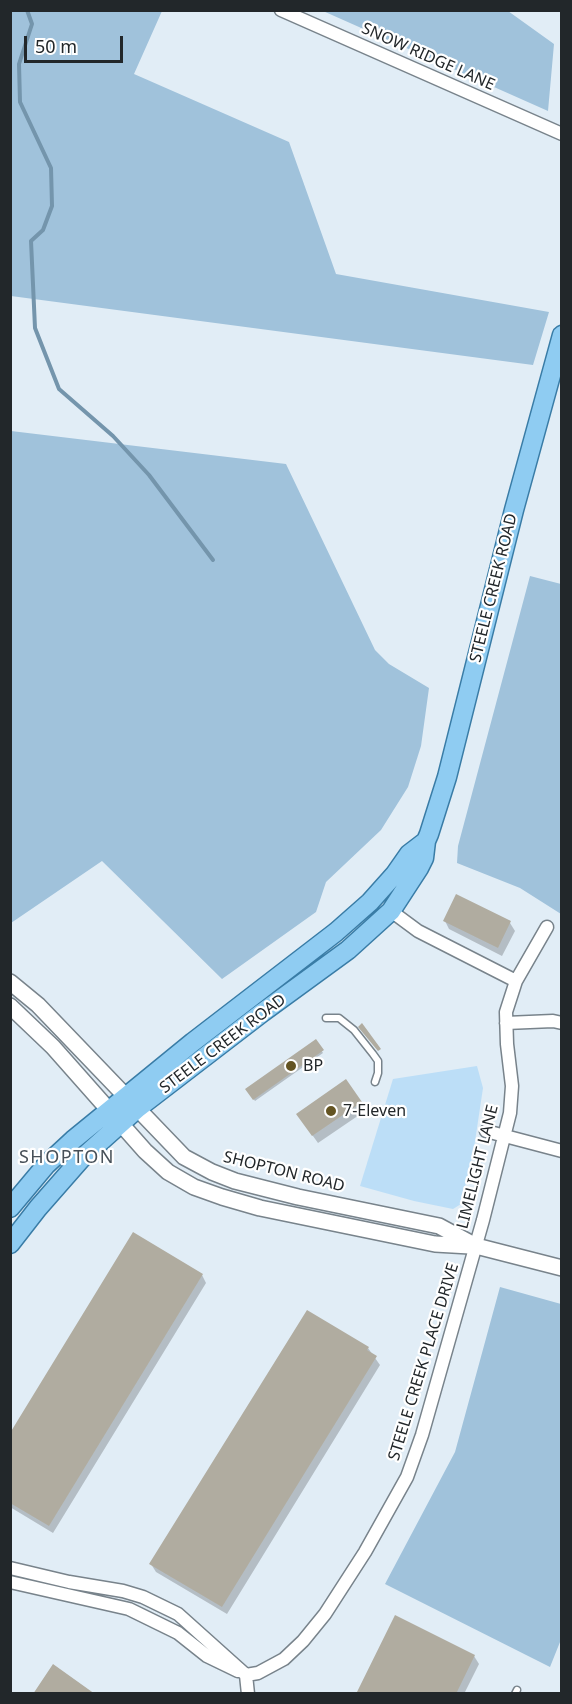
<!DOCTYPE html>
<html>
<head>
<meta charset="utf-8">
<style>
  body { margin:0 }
  #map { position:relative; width:572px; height:1704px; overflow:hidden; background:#e1edf6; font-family:"Noto Sans",sans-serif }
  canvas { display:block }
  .frame { position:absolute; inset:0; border:12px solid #22272a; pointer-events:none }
  .scale { position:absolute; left:24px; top:36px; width:99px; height:27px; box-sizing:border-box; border:3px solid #22272a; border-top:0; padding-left:8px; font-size:18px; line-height:21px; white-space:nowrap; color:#22272a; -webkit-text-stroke:4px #fff; paint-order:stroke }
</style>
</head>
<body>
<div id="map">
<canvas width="572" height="1704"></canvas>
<div class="frame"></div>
<div class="scale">50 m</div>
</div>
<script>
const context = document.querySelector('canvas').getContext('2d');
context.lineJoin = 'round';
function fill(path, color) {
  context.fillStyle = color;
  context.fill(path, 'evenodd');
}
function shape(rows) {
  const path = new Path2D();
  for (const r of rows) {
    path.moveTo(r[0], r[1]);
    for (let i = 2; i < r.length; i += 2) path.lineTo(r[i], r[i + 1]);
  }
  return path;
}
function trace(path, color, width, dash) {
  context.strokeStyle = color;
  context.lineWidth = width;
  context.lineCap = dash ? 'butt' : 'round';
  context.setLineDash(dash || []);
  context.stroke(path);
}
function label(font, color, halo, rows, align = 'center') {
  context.font = font + ' "Noto Sans",sans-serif';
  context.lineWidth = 4.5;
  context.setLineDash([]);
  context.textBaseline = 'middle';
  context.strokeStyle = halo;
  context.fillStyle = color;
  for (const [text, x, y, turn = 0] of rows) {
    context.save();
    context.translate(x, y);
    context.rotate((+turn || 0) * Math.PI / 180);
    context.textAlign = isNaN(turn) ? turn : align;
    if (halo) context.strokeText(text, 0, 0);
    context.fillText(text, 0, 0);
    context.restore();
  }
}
fill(shape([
  [477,1066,483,1088,474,1148,461,1204,453,1209,414,1201,360,1186,393,1079]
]), '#bcdef7');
fill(shape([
  [162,11,134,74,289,142,336,274,549,312,533,365,11,296,11,11],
  [323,11,508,11,554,44,548,111],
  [11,431,286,464,375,650,389,664,429,688,421,746,408,787,381,830,326,882,316,912,222,979,102,861,11,923],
  [530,576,561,584,561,914,520,888,457,863,458,846],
  [500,1287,561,1304,562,1637,550,1667,385,1584,455,1452]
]), '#a0c2db');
fill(shape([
  [445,921,510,923,515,931,502,956,449,929],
  [315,1041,323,1053,255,1101,247,1090],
  [360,1103,365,1111,318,1143,303,1122],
  [202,1275,206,1283,53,1533,10,1507,10,1435],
  [368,1348,380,1365,227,1614,156,1572,151,1564],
  [474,1656,479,1664,464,1694,357,1694]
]), '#0003');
trace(shape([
  [27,10,32,24,19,64,20,102,51,168,52,206,43,230,31,241,35,328,59,389,113,436,149,475,213,560]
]), '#7495ac', 4);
fill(shape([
  [456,894,511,921,498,948,443,921],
  [362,1023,381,1049,378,1051,358,1027],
  [316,1039,324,1050,253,1100,245,1089],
  [346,1079,362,1102,312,1136,296,1114],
  [133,1232,203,1274,49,1526,10,1503,10,1433],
  [307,1310,369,1347,367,1350,377,1356,222,1607,149,1564],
  [395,1615,475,1655,456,1694,356,1694],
  [53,1664,95,1694,33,1694]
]), '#b0aca0');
const service = shape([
  [326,1018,339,1018,354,1030,373,1054,378,1061,378,1073,375,1082],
  [515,1694,517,1690]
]);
const minor = shape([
  [281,10,562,134],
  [391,911,418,931,516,981],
  [506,1023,553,1021,562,1023],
  [486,1131,562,1151],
  [10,1568,69,1582,123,1591,143,1597,178,1614,246,1675,248,1694],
  [10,1582,129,1609,178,1633,207,1656,238,1671],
  [246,1675,258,1673,284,1659,303,1641,325,1614,365,1552,407,1477,422,1435,483,1220,510,1113,512,1086,507,1044,506,1012,516,981,547,927]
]);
const tertiary = shape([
  [10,982,38,1005,184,1157,212,1172,235,1181,298,1197,439,1226,476,1246,562,1268],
  [10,1006,53,1047,145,1151,168,1172,194,1187,222,1197,260,1208,435,1244,470,1246]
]);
const primary = shape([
  [10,1208,46,1165,73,1140,193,1042,336,932,370,902,395,874,409,854,426,841],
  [10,1244,38,1208,81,1159,138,1108,263,1012,348,950,391,911,419,868,424,858,426,841,429,834,447,777,514,510,562,335]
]);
trace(service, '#78838b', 9);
trace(minor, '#78838b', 15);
trace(tertiary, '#78838b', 18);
trace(primary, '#397ca6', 21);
trace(service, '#fff', 6);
trace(minor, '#fff', 12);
trace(tertiary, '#fff', 15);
trace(primary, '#8fccf2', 18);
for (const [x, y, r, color] of [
  [291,1066,6,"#645422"],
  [331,1111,6,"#645422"]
]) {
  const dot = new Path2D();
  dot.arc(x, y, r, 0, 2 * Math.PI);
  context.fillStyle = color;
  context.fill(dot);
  trace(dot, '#fff', 2);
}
label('16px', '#22272a', '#fff', [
  ["SNOW RIDGE LANE",428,57,24],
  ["STEELE CREEK ROAD",494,588,-76],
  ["STEELE CREEK ROAD",223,1044,-37],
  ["LIMELIGHT LANE",478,1167,-76],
  ["SHOPTON ROAD",284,1172,14],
  ["STEELE CREEK PLACE DRIVE",424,1362,-73]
]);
label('16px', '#22272a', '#fff', [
  ["BP",303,1066],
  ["7-Eleven",343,1111]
], 'left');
context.letterSpacing = '1.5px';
label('18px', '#475058', '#fff', [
  ["SHOPTON",67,1158]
]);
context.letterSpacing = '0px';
</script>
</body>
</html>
